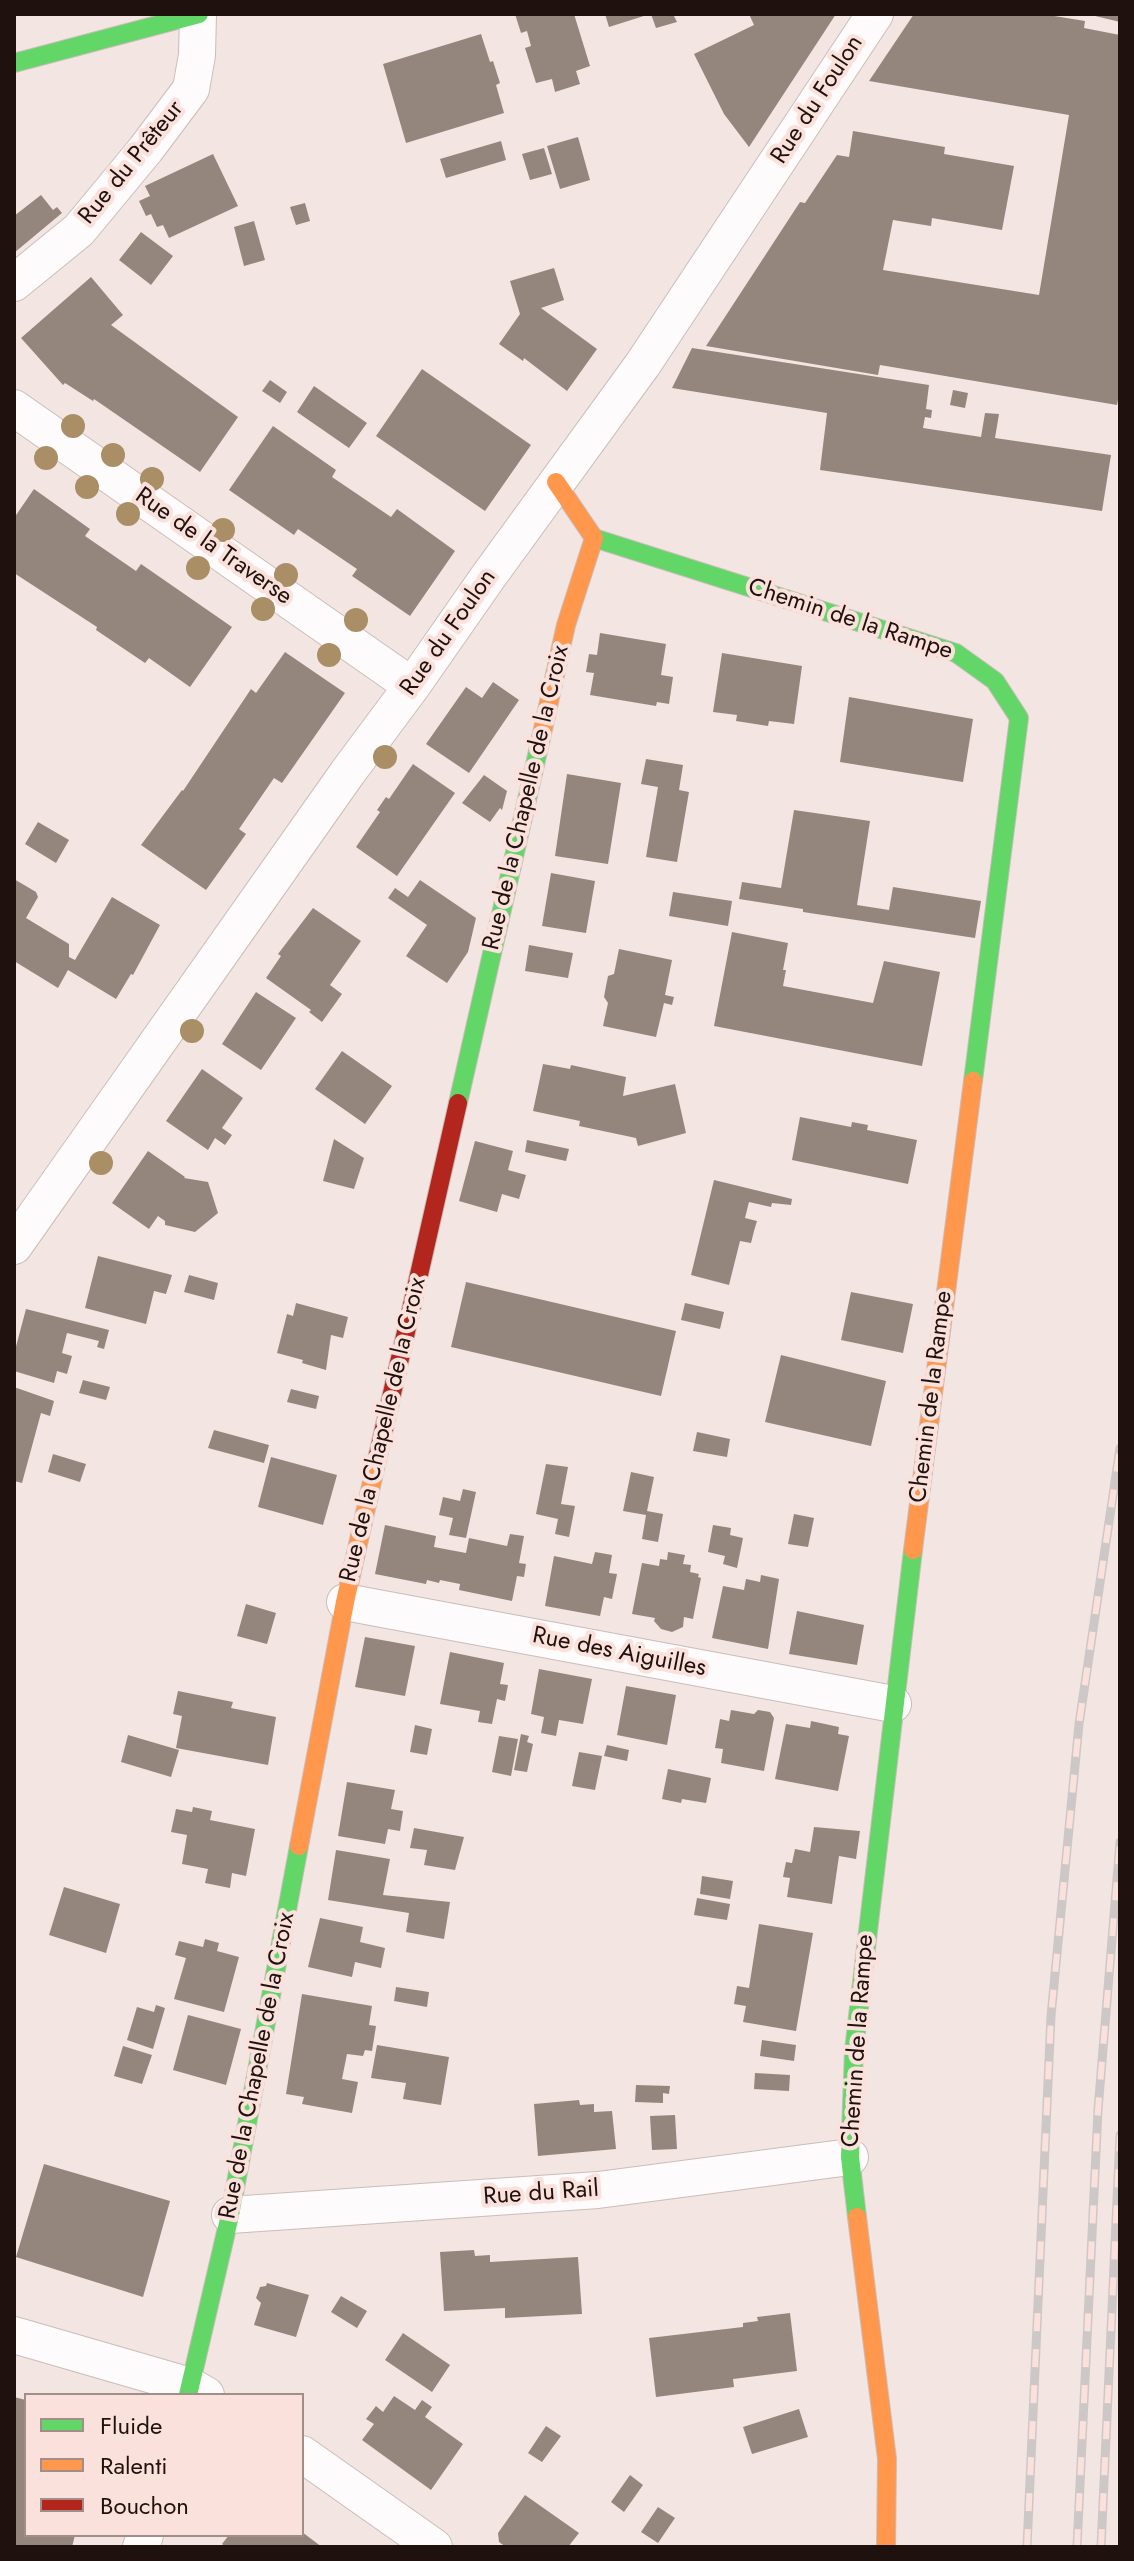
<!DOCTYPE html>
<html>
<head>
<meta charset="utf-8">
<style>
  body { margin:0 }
  #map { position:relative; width:1134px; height:2561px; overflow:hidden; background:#f3e5e2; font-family:Jost,sans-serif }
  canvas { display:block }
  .frame { position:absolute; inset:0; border:16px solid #1f110d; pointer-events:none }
  .legend { position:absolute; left:24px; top:2393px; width:280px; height:144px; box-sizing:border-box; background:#fae1db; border:2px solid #a28e89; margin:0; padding:10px 14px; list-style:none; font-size:24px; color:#1f110d }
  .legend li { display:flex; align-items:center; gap:16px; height:40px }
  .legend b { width:40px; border:2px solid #a28e89 }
</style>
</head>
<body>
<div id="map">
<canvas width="1134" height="2561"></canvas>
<div class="frame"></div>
<ul class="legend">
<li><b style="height:10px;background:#63d668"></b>Fluide</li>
<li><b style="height:10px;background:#ff974d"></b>Ralenti</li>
<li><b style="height:10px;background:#b3261e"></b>Bouchon</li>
</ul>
</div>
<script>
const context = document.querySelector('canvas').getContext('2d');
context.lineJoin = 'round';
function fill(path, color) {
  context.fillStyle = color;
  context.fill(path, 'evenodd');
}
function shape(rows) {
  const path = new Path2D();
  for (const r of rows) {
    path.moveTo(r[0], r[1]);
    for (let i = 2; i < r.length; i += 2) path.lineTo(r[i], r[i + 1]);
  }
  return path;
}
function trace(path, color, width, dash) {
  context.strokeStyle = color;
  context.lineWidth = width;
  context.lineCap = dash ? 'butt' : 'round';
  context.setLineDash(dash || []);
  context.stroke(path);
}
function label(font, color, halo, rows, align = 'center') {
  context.font = font + ' Jost,sans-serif';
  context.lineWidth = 8;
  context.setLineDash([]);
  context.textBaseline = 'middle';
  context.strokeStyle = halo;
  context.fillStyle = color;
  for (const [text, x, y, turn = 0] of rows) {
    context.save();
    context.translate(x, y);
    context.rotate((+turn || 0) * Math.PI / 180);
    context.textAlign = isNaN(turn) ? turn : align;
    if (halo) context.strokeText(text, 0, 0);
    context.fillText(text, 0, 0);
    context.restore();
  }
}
fill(shape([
  [515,14,574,14,590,66,576,71,580,84,555,92,552,79,536,83,525,48,531,46,527,31,521,33],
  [605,14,647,14,647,15,609,27],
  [651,14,673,14,677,22,656,28],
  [749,14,836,14,749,147,724,114,694,54,754,25],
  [914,14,1042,14,1085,21,1084,28,1120,35,1120,389,1117,405,880,365,878,375,706,346,800,202,805,203,837,155,849,157,853,131,945,147,944,154,1014,166,1002,230,932,218,931,226,893,220,883,270,1039,295,1069,115,869,81],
  [1091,14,1120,14,1120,22,1091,15],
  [481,34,490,62,493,61,500,83,496,85,504,113,406,143,383,64],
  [578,137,590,180,560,189,547,146],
  [501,141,506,160,446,178,440,159],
  [544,148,552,174,530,180,522,154],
  [213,154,238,206,169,238,163,225,157,227,151,214,146,216,139,201,150,196,145,186],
  [41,195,53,210,57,207,62,213,14,253,14,216],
  [305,203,310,221,296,225,290,207],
  [254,221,265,260,244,266,234,227],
  [141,232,173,256,151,285,119,260],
  [554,268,564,300,541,308,597,349,567,391,524,358,523,361,499,344,520,314,510,281],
  [91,277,123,315,111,325,238,417,200,472,94,399,93,401,65,383,63,385,21,338],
  [692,348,929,385,926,409,932,410,931,418,925,417,923,428,981,437,985,413,999,414,995,438,1111,455,1102,511,820,470,827,413,672,388],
  [422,369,531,445,485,511,376,436],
  [270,380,287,392,280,403,262,391],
  [314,386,367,423,349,448,297,412],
  [953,390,968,393,965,408,950,405],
  [273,426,336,470,332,477,391,517,397,509,455,551,410,616,352,576,357,569,298,529,294,535,229,490],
  [34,489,90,529,85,536,136,571,141,564,232,627,190,687,149,658,145,663,96,630,97,627,14,573,14,518],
  [600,633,666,644,661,675,673,677,669,704,657,702,656,706,590,695,594,673,586,672,589,654,597,655],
  [285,652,345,693,282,783,274,778,239,829,246,834,206,890,141,845,182,790,183,791,251,689,256,693],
  [722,653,802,666,794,724,769,721,768,726,736,721,737,715,713,712],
  [493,682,519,700,469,773,426,744,466,687,482,698],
  [849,697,973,719,963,782,840,762],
  [646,759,683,765,679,790,689,792,677,862,646,857,658,787,641,784],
  [413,764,455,793,397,876,356,847,380,812,377,810,386,797,389,799],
  [567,774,621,783,608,864,555,856],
  [484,775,507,791,502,810,500,808,490,822,462,803],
  [794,810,870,821,857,905,889,910,893,887,981,901,975,938,803,912,803,909,739,899,742,882,781,888],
  [38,822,69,840,56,863,25,844],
  [551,873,595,881,586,933,542,926],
  [14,879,36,892,38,897,26,918,69,944,69,957,75,960,112,897,160,925,133,975,131,974,116,999,68,970,58,988,14,961],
  [420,880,476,918,468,952,447,983,406,956,427,925,388,898,395,888,408,897],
  [673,892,732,901,728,926,669,916],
  [313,908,361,941,330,985,342,994,322,1022,309,1012,311,1010,266,978,281,956,278,954],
  [732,932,788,943,783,970,786,970,783,986,873,1003,884,961,940,972,922,1066,714,1026],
  [529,945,573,953,568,978,525,971],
  [619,949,672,960,665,995,674,997,672,1005,664,1003,656,1037,603,1026,608,1003,604,997,606,986,608,976,614,974],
  [256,992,296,1018,261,1070,222,1044],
  [342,1051,392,1086,365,1124,315,1089],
  [543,1064,570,1069,571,1065,626,1077,623,1096,675,1084,686,1133,638,1146,636,1138,579,1126,580,1121,533,1111],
  [202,1069,243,1098,222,1128,232,1135,225,1145,215,1138,208,1150,166,1121],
  [800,1117,851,1127,852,1122,868,1125,867,1130,917,1140,908,1184,792,1160],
  [334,1139,364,1158,354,1189,323,1181],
  [527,1140,569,1149,566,1161,525,1152],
  [475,1141,513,1151,508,1170,526,1175,519,1199,502,1194,497,1212,459,1201],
  [148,1151,185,1177,184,1178,208,1182,218,1213,195,1232,165,1225,165,1221,158,1216,149,1229,112,1203],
  [714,1180,792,1199,791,1205,772,1203,771,1207,749,1202,745,1218,757,1221,754,1231,751,1243,740,1241,729,1285,691,1275],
  [98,1256,172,1275,166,1294,154,1291,146,1324,85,1308],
  [189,1275,218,1283,214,1300,184,1292],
  [466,1282,676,1331,661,1396,451,1347],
  [851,1292,913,1304,903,1353,841,1340],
  [296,1303,348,1317,343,1338,331,1335,326,1370,302,1363,303,1360,277,1353,287,1314,293,1316],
  [685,1303,724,1312,720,1329,681,1320],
  [26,1309,109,1330,104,1349,97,1347,99,1341,67,1333,62,1353,72,1356,67,1374,57,1371,54,1383,14,1371,14,1354],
  [781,1355,886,1381,871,1446,765,1422],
  [83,1380,110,1387,106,1400,79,1393],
  [14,1387,54,1401,50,1416,41,1413,22,1483,14,1481],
  [291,1389,319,1396,316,1409,287,1402],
  [214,1430,269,1445,264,1463,208,1448],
  [697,1432,730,1439,727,1457,693,1451],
  [53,1454,86,1464,80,1482,48,1472],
  [271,1457,337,1475,323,1525,258,1507],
  [546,1464,568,1467,561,1504,575,1506,569,1537,555,1534,558,1519,536,1514],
  [631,1472,654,1477,647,1511,663,1514,658,1542,642,1539,646,1515,623,1511],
  [463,1489,476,1492,466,1538,449,1535,453,1518,439,1515,443,1497,460,1501],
  [794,1514,814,1518,808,1547,788,1544],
  [385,1525,436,1536,434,1547,466,1553,469,1538,507,1546,510,1534,524,1536,519,1563,526,1564,524,1577,517,1576,512,1601,459,1590,460,1584,440,1580,439,1583,427,1580,426,1584,375,1574],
  [713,1525,731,1528,730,1535,743,1538,737,1568,723,1564,725,1556,708,1552],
  [595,1552,612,1555,609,1573,617,1574,612,1599,604,1597,600,1616,545,1606,554,1556,592,1564],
  [668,1552,685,1555,683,1564,691,1565,690,1572,699,1574,698,1577,701,1578,693,1619,684,1617,683,1627,672,1632,661,1629,654,1621,655,1618,632,1614,642,1563,659,1566,660,1559,667,1560],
  [761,1575,779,1579,768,1649,712,1638,723,1586,744,1590,746,1579,760,1582],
  [246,1604,276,1613,267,1644,237,1636],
  [797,1611,864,1625,857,1665,789,1654],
  [365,1637,415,1646,405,1696,355,1687],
  [450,1652,504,1663,500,1684,508,1685,505,1701,497,1699,492,1724,478,1722,480,1711,440,1704],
  [539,1669,592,1679,583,1724,559,1720,556,1736,541,1733,544,1717,531,1714],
  [626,1686,676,1695,667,1745,617,1735],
  [178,1691,233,1702,231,1708,276,1717,268,1765,176,1748,182,1716,173,1714],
  [731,1710,754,1714,758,1710,770,1712,774,1718,764,1771,721,1763,723,1749,715,1748,720,1719,729,1721],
  [811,1721,839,1727,838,1734,849,1736,838,1791,775,1779,786,1724,810,1728],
  [415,1725,432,1729,427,1755,410,1752],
  [521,1734,529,1736,527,1742,533,1744,527,1772,514,1770],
  [128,1735,179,1750,171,1777,121,1762],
  [499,1736,518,1739,511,1776,492,1772],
  [607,1745,629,1750,627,1761,604,1756],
  [579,1752,602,1756,595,1790,572,1786],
  [668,1769,711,1778,706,1803,682,1799,681,1803,662,1799],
  [347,1782,395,1790,391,1809,403,1811,400,1831,388,1829,385,1844,338,1836],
  [193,1807,212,1811,210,1820,255,1829,246,1876,232,1873,230,1888,205,1883,208,1869,182,1864,187,1835,171,1832,176,1809,192,1812],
  [814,1827,860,1831,856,1859,839,1856,832,1904,787,1897,790,1878,783,1877,786,1862,792,1863,795,1849,810,1852],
  [414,1828,464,1837,455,1870,424,1865,427,1850,410,1848],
  [336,1850,390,1859,383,1895,450,1902,444,1939,406,1932,409,1913,328,1900],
  [702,1876,733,1881,730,1899,700,1894],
  [64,1887,120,1904,106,1953,49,1935],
  [697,1898,730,1904,727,1920,694,1915],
  [320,1918,363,1927,360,1942,385,1948,381,1968,355,1962,352,1977,308,1967],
  [759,1924,813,1933,796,2031,743,2022,746,2006,734,2004,737,1986,749,1988],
  [205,1939,219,1943,217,1951,239,1957,224,2012,174,1999,186,1958,175,1955,179,1941,203,1947],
  [396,1987,429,1992,427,2007,394,2001],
  [302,1994,372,2006,369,2025,376,2026,372,2051,365,2050,363,2056,347,2054,342,2079,358,2082,352,2113,302,2104,304,2097,286,2094],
  [156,2005,165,2008,153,2049,127,2040,137,2007,154,2012],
  [188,2015,241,2029,226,2085,173,2070],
  [762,2040,796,2045,794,2061,760,2056],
  [377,2045,449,2057,441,2105,403,2099,406,2083,371,2078],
  [123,2046,152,2055,142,2084,114,2076],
  [755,2073,790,2075,789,2091,754,2089],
  [636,2085,670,2086,669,2094,663,2093,663,2103,635,2102],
  [579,2100,580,2105,594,2104,594,2112,612,2111,616,2149,538,2156,534,2104],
  [675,2115,677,2149,652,2150,650,2116],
  [44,2164,170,2201,143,2297,16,2257],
  [474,2250,475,2256,490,2255,490,2262,578,2257,582,2314,505,2318,505,2308,444,2311,440,2252],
  [267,2283,309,2295,296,2337,254,2325,261,2303,256,2298,260,2287,266,2286],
  [341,2296,367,2311,357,2328,331,2312],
  [790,2313,797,2371,733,2379,734,2387,656,2397,649,2338,743,2327,743,2323,758,2321,757,2317],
  [403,2333,450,2365,432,2392,385,2360],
  [394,2396,415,2410,422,2400,432,2407,425,2417,463,2444,431,2490,362,2440,374,2424,366,2419,376,2406,383,2412],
  [14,2397,26,2400,26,2535,75,2535,72,2547,14,2547],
  [799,2409,808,2437,752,2454,743,2427],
  [546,2426,561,2436,542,2462,528,2453],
  [630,2475,643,2485,624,2512,611,2502],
  [525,2495,579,2533,568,2547,506,2547,499,2542,498,2533],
  [658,2507,675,2518,658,2543,641,2532],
  [302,2532,322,2547,226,2547,222,2544,229,2535,302,2535]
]), '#95867d');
const street = shape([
  [14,283,79,230,146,149,191,89,197,55,198,14],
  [14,408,412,686],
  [14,1246,348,772,412,686,488,577,643,364,875,14],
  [345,1602,893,1704],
  [230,2215,598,2190,850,2157],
  [14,2335,190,2386,206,2395],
  [302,2454,434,2547],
  [141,2547,145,2535]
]);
const fast = shape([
  [14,63,199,14],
  [594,538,956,653,995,681,1019,718,973,1081],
  [458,1103,541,738],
  [857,2217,850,2157,854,2050,913,1550],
  [188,2395,230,2215,299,1846]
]);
const slow = shape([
  [541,738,566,625,594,538,556,482],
  [913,1550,973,1081],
  [299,1846,345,1602,378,1455],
  [857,2217,887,2459,886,2547]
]);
const jam = shape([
  [378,1455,458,1103]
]);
trace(street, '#cbbdba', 38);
trace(fast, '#cbbdba', 20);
trace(slow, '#cbbdba', 20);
trace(jam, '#cbbdba', 20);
trace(street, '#fdfbfb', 36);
trace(fast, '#63d668', 18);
trace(slow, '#ff974d', 18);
trace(jam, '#b3261e', 18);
const rail = shape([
  [1027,2547,1051,2016,1079,1724,1120,1448],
  [1077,2547,1098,2110,1120,1842],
  [1101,2547,1120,2135]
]);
trace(rail, '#cdc8c7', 9);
trace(rail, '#fae1db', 6, [18]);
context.fillStyle = '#a98e66';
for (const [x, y] of [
  [73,426],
  [113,455],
  [46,458],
  [152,479],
  [87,487],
  [128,514],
  [223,530],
  [198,568],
  [286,575],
  [263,609],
  [356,620],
  [329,655],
  [385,757],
  [192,1031],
  [101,1163]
]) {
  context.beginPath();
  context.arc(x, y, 12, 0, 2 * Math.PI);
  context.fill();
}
label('24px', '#1f110d', '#fae1db', [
  ["Rue du Foulon",818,100,-57],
  ["Rue du Prêteur",132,163,-51],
  ["Rue de la Traverse",213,547,35],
  ["Chemin de la Rampe",850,620,18],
  ["Rue du Foulon",449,633,-55],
  ["Rue de la Chapelle de la Croix",527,798,-77],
  ["Chemin de la Rampe",932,1397,-83],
  ["Rue de la Chapelle de la Croix",384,1430,-77],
  ["Rue des Aiguilles",619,1653,11],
  ["Chemin de la Rampe",859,2041,-86],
  ["Rue de la Chapelle de la Croix",258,2066,-79],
  ["Rue du Rail",541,2194,-4]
]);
</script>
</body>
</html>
